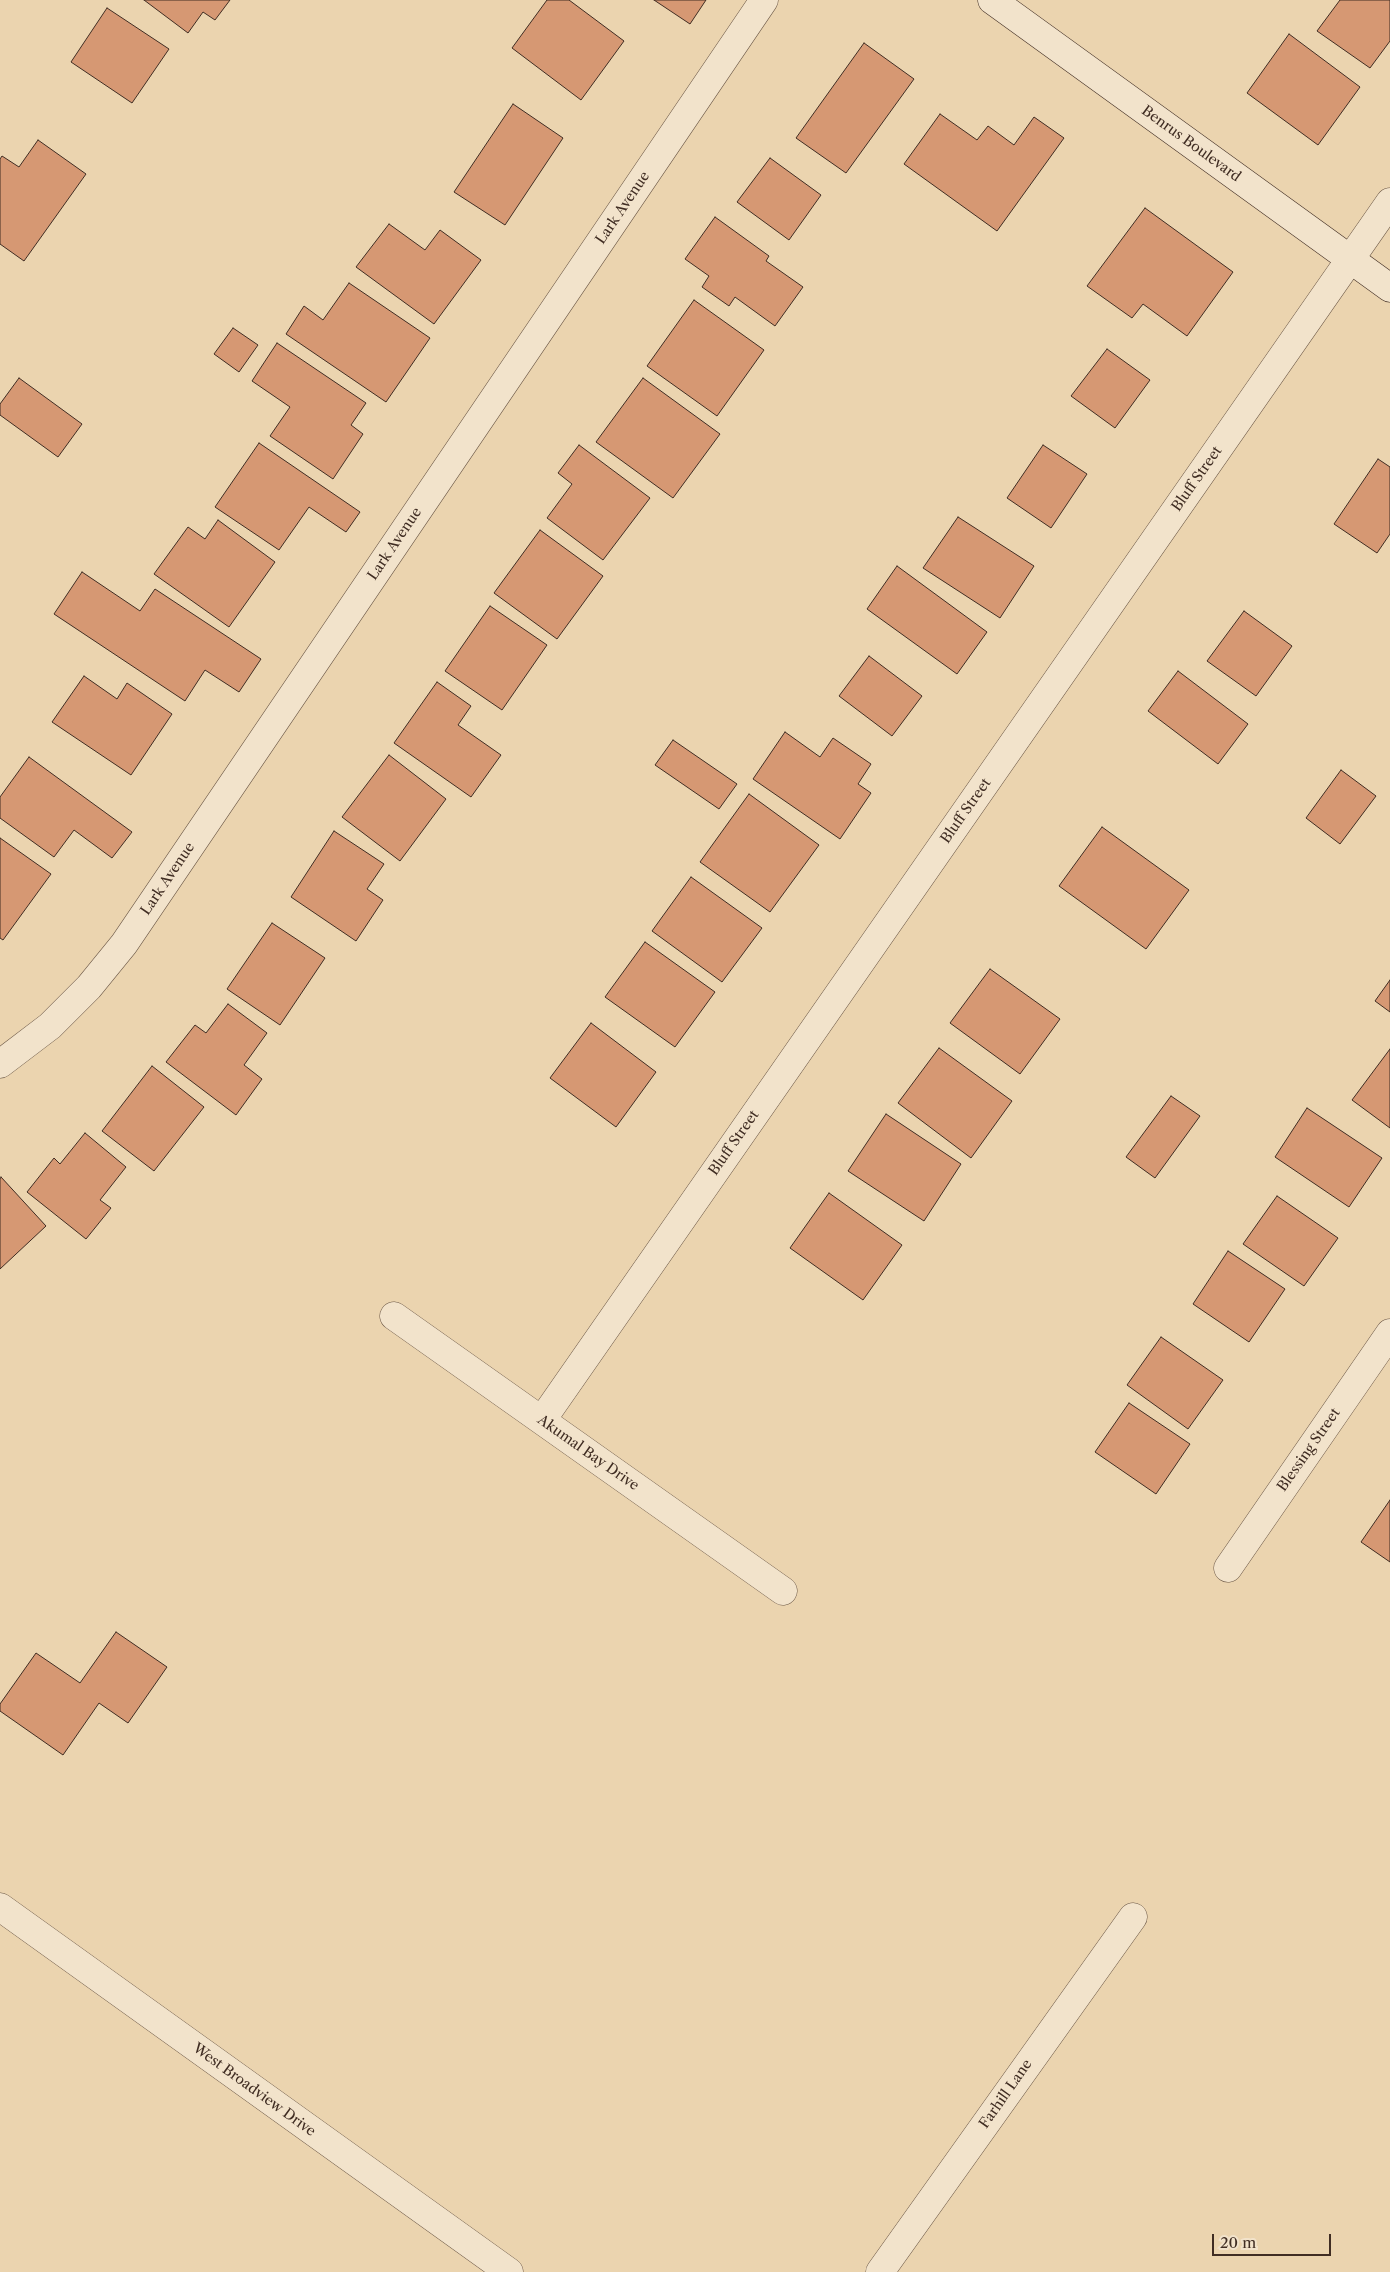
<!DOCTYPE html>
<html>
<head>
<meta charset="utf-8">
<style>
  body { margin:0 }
  #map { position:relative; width:1390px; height:2272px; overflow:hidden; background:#ebd4af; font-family:"Libre Caslon Text",serif }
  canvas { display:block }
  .scale { position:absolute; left:1212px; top:2234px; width:119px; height:22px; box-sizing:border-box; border:2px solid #402d23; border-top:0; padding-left:6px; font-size:15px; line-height:18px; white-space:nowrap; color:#402d23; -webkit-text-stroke:4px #f2e3cb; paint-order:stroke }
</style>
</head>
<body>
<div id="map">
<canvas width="1390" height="2272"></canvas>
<div class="scale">20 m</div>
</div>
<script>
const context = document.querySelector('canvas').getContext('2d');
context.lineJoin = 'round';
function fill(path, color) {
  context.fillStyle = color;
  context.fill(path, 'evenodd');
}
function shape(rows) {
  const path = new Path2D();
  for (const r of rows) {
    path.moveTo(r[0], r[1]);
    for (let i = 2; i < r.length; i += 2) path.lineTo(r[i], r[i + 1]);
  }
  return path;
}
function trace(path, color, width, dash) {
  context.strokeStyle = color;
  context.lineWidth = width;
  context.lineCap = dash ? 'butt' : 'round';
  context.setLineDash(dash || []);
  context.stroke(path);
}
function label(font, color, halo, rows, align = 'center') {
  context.font = font + ' "Libre Caslon Text",serif';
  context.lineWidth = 4;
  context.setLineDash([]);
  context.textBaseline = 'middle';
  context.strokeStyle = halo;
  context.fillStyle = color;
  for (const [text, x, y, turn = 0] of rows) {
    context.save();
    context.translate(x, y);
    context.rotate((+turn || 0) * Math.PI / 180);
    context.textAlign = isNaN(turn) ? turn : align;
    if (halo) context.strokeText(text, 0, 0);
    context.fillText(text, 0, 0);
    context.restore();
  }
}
const building = shape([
  [144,0,230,0,215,20,203,12,188,33,144,0],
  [547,0,569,0,624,41,581,100,512,48,547,0],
  [654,0,706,0,690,24,654,0],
  [1340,0,1390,0,1390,41,1370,68,1317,31,1340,0],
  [107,8,169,49,132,103,71,62,107,8],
  [1289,34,1360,87,1318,145,1247,93,1289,34],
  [864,43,914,79,846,173,796,138,864,43],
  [513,104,563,138,505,225,454,192,513,104],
  [940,114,977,140,988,126,1014,145,1034,117,1064,138,997,231,904,164,940,114],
  [38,140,86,174,24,261,0,244,0,159,2,156,19,167,38,140],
  [770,158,821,195,789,240,737,202,770,158],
  [1145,208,1233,272,1187,336,1143,304,1132,318,1087,286,1145,208],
  [715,217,769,256,766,261,803,287,775,326,735,297,729,306,702,287,709,276,685,259,715,217],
  [389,224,425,250,440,230,481,260,434,324,356,267,389,224],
  [349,283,430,338,386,402,286,334,304,306,323,320,349,283],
  [694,300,764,350,717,416,647,366,694,300],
  [233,328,258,345,239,372,214,354,233,328],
  [277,343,366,403,351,425,363,434,333,479,270,436,290,407,252,381,277,343],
  [1107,349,1150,380,1115,428,1071,396,1107,349],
  [19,378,82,424,58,457,0,415,0,404,19,378],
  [643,378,720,434,673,498,596,442,643,378],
  [259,443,360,512,346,532,309,507,279,550,215,507,259,443],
  [579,445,650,498,603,560,547,518,572,484,558,473,579,445],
  [1043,445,1087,474,1051,528,1007,498,1043,445],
  [1378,459,1390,467,1390,534,1377,553,1334,524,1378,459],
  [958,517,1034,566,1000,618,923,568,958,517],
  [218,520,275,562,229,627,154,574,188,527,205,539,218,520],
  [540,530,603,576,557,639,494,593,540,530],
  [897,566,987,632,957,674,867,609,897,566],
  [82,572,140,611,155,589,261,659,239,692,205,670,185,701,54,614,82,572],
  [490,606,547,645,502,710,445,671,490,606],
  [1244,611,1292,646,1256,696,1207,661,1244,611],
  [869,656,922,696,892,736,839,696,869,656],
  [1178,671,1248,724,1218,764,1148,711,1178,671],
  [84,676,117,699,127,683,172,714,131,775,52,722,84,676],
  [437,682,471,706,458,725,501,755,471,797,394,743,437,682],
  [785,732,820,757,833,738,871,764,858,784,871,793,840,839,753,779,785,732],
  [673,740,737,784,719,809,655,765,673,740],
  [389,755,446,799,400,861,342,817,389,755],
  [29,757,132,832,112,858,74,830,54,857,0,818,0,797,29,757],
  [1341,770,1376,796,1340,844,1306,818,1341,770],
  [749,794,819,845,770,912,700,862,749,794],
  [1102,827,1189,890,1146,949,1059,886,1102,827],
  [334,831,384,864,367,889,383,900,356,941,291,897,334,831],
  [0,838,51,874,3,940,0,938,0,838],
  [691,877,762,928,722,982,652,931,691,877],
  [272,923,325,958,280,1025,227,989,272,923],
  [645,942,715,992,675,1047,605,997,645,942],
  [990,969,1060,1019,1020,1074,950,1023,990,969],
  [1390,980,1390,1012,1375,1001,1390,980],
  [228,1004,267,1033,244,1065,262,1079,236,1115,166,1062,195,1025,206,1033,228,1004],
  [591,1023,656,1072,616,1127,550,1078,591,1023],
  [939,1048,1012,1101,971,1158,898,1103,939,1048],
  [1390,1049,1390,1128,1352,1100,1390,1049],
  [152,1066,204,1107,154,1171,102,1131,152,1066],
  [1171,1096,1200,1116,1155,1178,1126,1157,1171,1096],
  [1307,1108,1382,1158,1349,1207,1275,1157,1307,1108],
  [886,1114,961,1164,924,1221,848,1171,886,1114],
  [85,1133,126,1167,100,1200,111,1208,86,1239,27,1192,54,1158,60,1164,85,1133],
  [1,1177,46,1226,0,1269,0,1179,1,1177],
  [829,1193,902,1245,863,1300,790,1248,829,1193],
  [1277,1196,1338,1238,1304,1286,1243,1244,1277,1196],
  [1228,1251,1285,1289,1249,1342,1193,1304,1228,1251],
  [1161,1337,1223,1380,1188,1429,1127,1385,1161,1337],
  [1129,1403,1190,1444,1156,1494,1095,1452,1129,1403],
  [1390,1500,1390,1562,1361,1542,1390,1500],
  [116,1632,167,1667,128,1723,99,1703,63,1755,0,1711,0,1704,36,1653,80,1683,116,1632]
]);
fill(building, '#d69873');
trace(building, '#402d23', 1);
const street = shape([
  [0,1064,50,1026,89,987,124,944,764,0],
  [394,1316,783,1591],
  [542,1420,1390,202],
  [1228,1568,1390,1333],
  [0,1907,509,2272],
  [880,2272,1133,1917]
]);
const secondary = shape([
  [992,0,1390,288]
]);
trace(street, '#6b5746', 29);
trace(secondary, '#402d23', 29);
trace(street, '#f2e3cb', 28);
trace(secondary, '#f2e3cb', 28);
label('14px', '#402d23', '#f2e3cb', [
  ["Benrus Boulevard",1191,144,36],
  ["Lark Avenue",623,208,-56],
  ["Bluff Street",1197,479,-55],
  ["Lark Avenue",395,544,-56],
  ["Bluff Street",966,811,-55],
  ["Lark Avenue",168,879,-56],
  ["Bluff Street",734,1143,-55],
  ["Blessing Street",1309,1450,-55],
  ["Akumal Bay Drive",588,1453,35],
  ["West Broadview Drive",254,2090,36],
  ["Farhill Lane",1006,2094,-55]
]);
</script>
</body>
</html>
